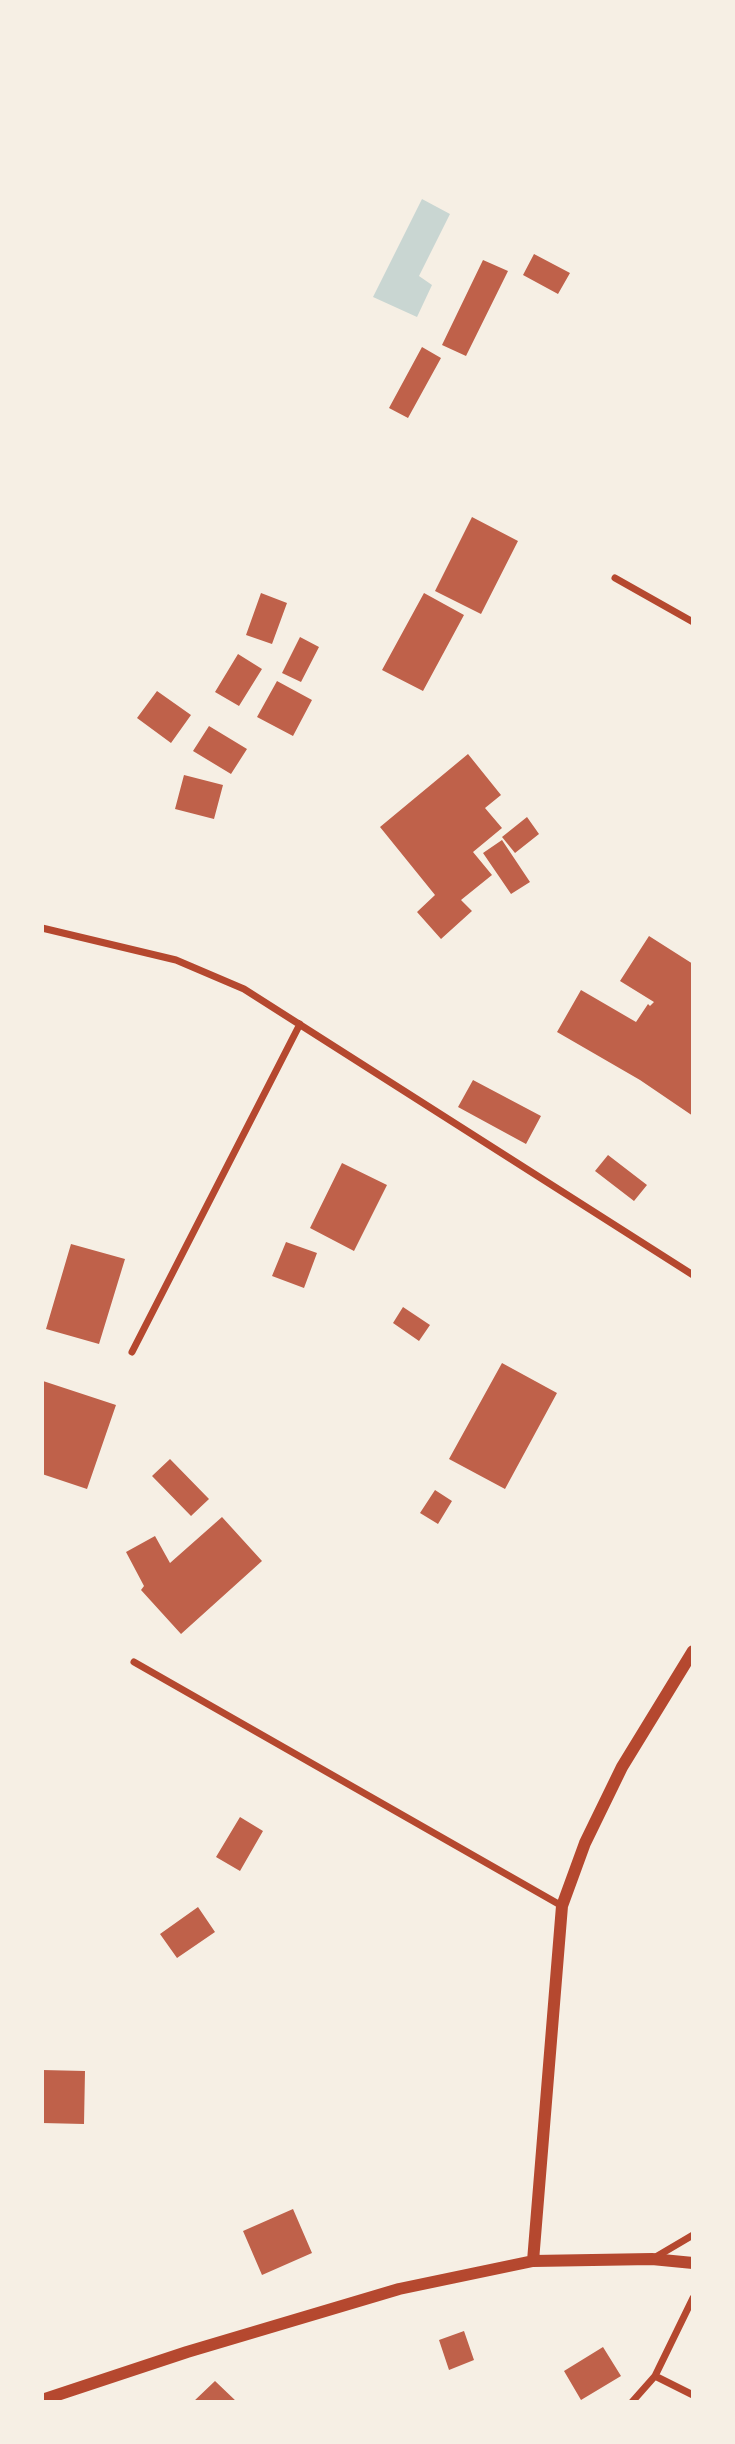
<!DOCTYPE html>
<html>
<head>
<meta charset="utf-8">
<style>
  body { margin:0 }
  #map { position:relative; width:735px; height:2444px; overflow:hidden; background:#f6efe4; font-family:Arial,sans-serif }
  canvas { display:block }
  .frame { position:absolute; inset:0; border:44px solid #f6efe4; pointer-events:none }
</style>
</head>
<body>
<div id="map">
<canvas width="735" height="2444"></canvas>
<div class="frame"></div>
</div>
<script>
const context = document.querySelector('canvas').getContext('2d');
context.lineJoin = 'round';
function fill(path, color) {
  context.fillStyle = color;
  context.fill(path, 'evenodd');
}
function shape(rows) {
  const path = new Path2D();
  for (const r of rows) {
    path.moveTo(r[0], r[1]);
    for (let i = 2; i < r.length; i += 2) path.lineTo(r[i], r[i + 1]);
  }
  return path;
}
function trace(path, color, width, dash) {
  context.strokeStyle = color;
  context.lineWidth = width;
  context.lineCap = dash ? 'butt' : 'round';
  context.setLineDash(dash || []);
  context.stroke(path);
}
fill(shape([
  [422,199,450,214,419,276,432,285,417,317,373,297]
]), '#c9d6d2');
fill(shape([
  [534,254,570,273,558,294,523,275],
  [483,260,508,271,466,356,442,345],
  [422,347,441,358,408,418,389,408],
  [472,517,518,541,481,614,435,591],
  [261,593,287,603,272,644,246,635],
  [424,593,464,615,423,691,382,670],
  [300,637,319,647,301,682,282,673],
  [238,654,262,669,239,706,215,692],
  [277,681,312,700,293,736,257,717],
  [157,691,191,715,171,743,137,718],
  [209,726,247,749,231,774,193,751],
  [468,754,501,795,485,808,502,828,473,852,492,875,461,900,472,911,441,939,417,912,435,895,380,827],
  [184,775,223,785,214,819,175,809],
  [527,817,539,834,515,853,502,837],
  [502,840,530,882,511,894,483,853],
  [649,936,693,964,693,1116,640,1080,557,1032,581,990,636,1022,648,1004,650,1006,654,1002,620,981],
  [473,1080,541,1116,526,1144,458,1107],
  [608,1155,647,1185,634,1201,595,1171],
  [342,1163,387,1185,354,1251,310,1228],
  [286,1242,317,1253,304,1288,272,1276],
  [71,1244,125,1259,99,1344,46,1329],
  [403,1307,430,1325,419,1341,393,1323],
  [502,1363,557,1393,505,1489,449,1459],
  [43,1381,116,1405,87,1489,42,1474],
  [170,1459,209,1499,191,1516,152,1476],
  [435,1490,452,1501,438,1524,420,1513],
  [222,1517,262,1561,181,1634,141,1590,144,1586,126,1552,155,1536,170,1563],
  [240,1817,263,1831,240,1871,216,1857],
  [198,1907,215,1932,177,1958,160,1934],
  [42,2070,85,2071,84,2124,42,2123],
  [293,2209,312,2253,262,2275,243,2231],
  [464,2331,474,2360,449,2370,439,2340],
  [603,2347,621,2376,581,2400,564,2371],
  [215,2381,237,2402,193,2402]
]), '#bf614a');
trace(shape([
  [615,578,693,622],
  [42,928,176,960,244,989,693,1275],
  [132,1352,300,1024],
  [134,1662,562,1906],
  [654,2258,693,2235],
  [655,2376,693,2395],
  [632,2402,655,2376,693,2298]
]), '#b5482f', 7);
trace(shape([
  [533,2261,562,1906,585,1843,622,1767,693,1651],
  [42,2400,187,2352,399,2289,533,2261,652,2259,693,2263]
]), '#b5482f', 12);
</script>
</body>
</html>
